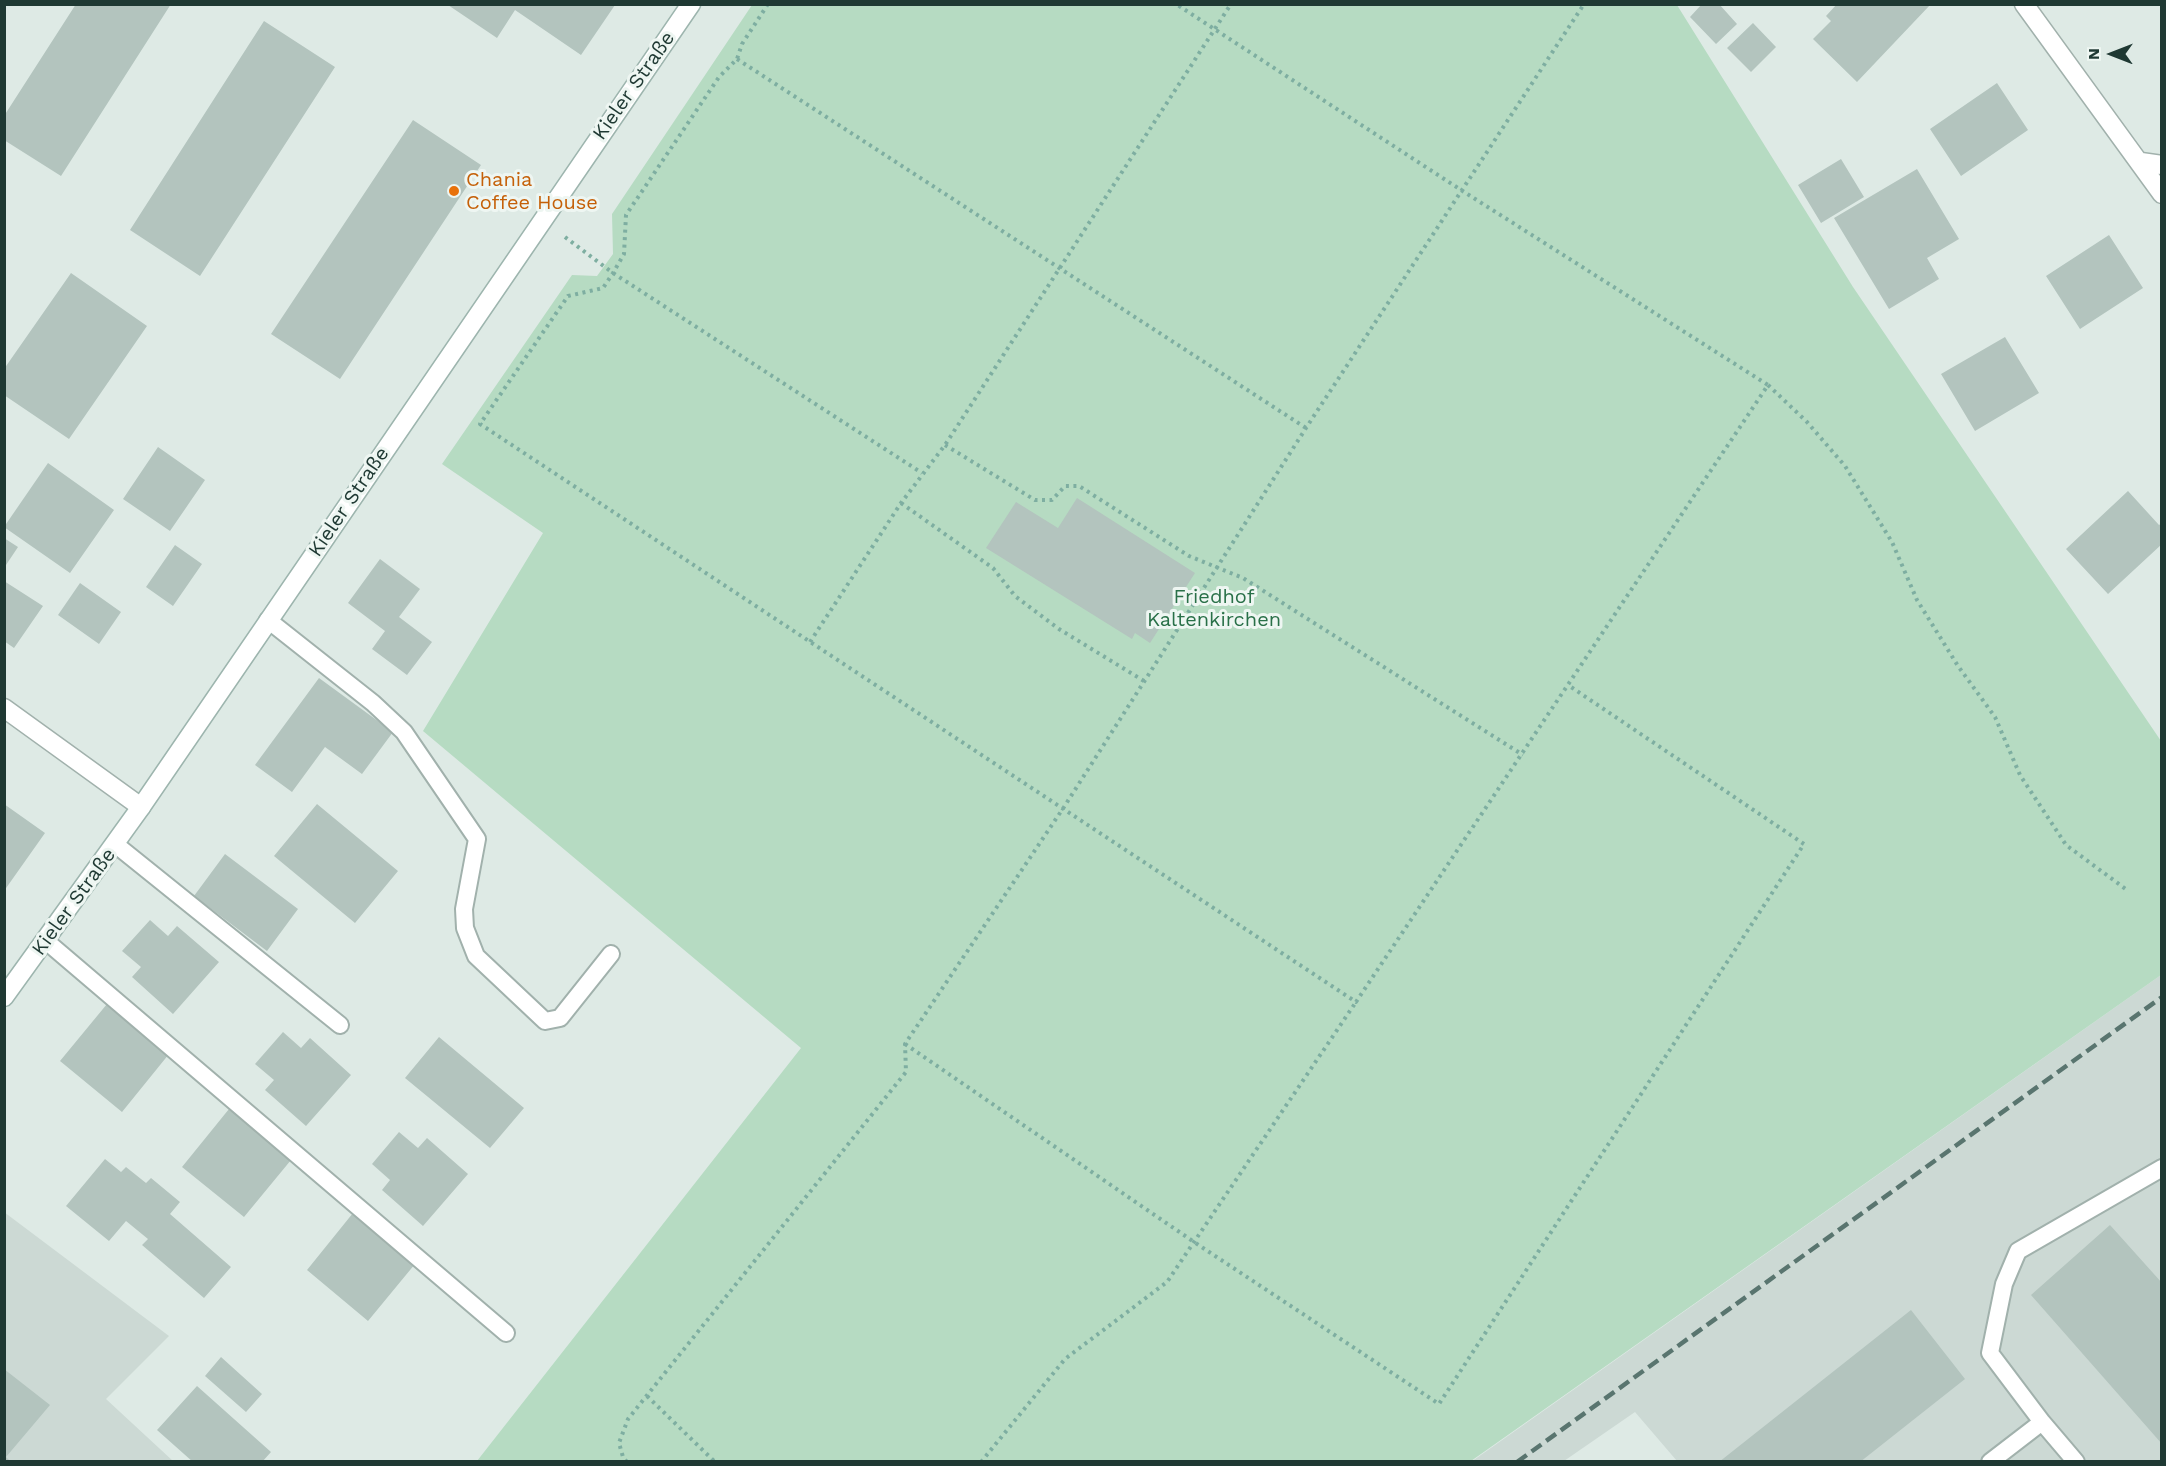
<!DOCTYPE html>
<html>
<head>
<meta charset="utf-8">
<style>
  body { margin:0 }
  #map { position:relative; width:2166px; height:1466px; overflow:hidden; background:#deeae5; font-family:"Work Sans",sans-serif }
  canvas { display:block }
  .frame { position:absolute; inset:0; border:6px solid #1f3933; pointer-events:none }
  .north { position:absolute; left:2082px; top:24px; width:60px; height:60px; -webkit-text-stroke:4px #eef6f2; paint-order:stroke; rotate:270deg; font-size:16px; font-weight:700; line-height:24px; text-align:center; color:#1f3933 }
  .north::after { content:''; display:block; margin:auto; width:21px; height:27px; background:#1f3933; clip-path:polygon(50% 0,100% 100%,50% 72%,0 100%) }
</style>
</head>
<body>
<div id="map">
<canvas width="2166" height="1466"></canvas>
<div class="frame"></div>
<div class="north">N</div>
</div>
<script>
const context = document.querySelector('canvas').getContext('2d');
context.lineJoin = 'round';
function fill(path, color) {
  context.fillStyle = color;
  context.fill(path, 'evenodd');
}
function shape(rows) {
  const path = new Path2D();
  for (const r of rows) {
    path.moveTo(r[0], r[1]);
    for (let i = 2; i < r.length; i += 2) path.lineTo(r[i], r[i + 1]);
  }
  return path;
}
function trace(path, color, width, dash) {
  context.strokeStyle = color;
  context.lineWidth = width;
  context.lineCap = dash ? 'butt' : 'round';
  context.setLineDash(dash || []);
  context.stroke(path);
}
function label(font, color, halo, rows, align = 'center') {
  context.font = font + ' "Work Sans",sans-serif';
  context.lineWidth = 6;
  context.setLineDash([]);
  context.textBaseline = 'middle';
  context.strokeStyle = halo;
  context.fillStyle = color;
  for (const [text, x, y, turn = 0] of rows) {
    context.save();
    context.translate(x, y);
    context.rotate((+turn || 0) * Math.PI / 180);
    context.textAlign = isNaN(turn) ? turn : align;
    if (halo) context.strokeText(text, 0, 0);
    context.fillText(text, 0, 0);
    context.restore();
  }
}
fill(shape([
  [2161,975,2161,1461,1677,1461,1635,1412,1564,1461,1471,1462],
  [4,1212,169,1336,106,1399,173,1461,5,1461]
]), '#ccd9d4');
fill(shape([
  [752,5,1677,5,1853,287,2161,741,2161,975,1471,1461,477,1461,801,1048,423,731,543,533,442,464,572,275,597,276,613,254,612,214]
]), '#b6dbc2');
fill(shape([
  [76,4,171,4,61,176,4,140,4,116],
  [1702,4,1719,4,1737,24,1716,44,1690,17],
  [1837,4,1931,4,1857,82,1813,39,1831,21,1826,16],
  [448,5,615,5,581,55,515,10,497,38],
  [264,21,335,67,200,276,130,230],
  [1753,23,1776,47,1751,72,1727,48],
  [1997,83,2028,130,1961,176,1930,129],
  [413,120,481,165,340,379,271,334],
  [1841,159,1864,197,1821,223,1798,185],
  [1917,169,1959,239,1927,258,1939,279,1889,309,1834,218],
  [2109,235,2143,288,2080,329,2046,276],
  [71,273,147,326,69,439,4,395,4,369],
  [2005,337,2039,393,1975,431,1941,374],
  [158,447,205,480,170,531,123,499],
  [48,463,114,510,70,573,4,527],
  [2128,491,2159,525,2162,523,2162,544,2108,594,2066,549],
  [1077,498,1195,573,1150,643,1135,633,1132,639,986,548,1016,502,1058,528],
  [4,538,18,547,4,568],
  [175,545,202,564,173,606,146,587],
  [380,559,420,589,399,617,432,642,407,675,372,649,385,631,348,603],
  [4,581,43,606,14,648,4,641],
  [80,583,121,612,99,644,58,615],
  [319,678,393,732,362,774,325,747,292,792,255,765],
  [4,804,45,833,4,891],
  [317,804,398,871,355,923,274,856],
  [225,854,298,909,267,951,194,896],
  [150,920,168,936,177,926,219,962,173,1014,132,977,141,967,122,951],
  [107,1004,169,1054,122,1112,60,1061],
  [283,1032,301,1048,310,1038,351,1075,306,1126,265,1090,274,1080,255,1064],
  [439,1037,524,1108,490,1148,405,1078],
  [229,1109,291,1160,244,1217,182,1167],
  [399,1132,418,1148,427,1138,468,1174,423,1226,382,1190,390,1180,372,1164],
  [105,1159,121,1172,126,1167,146,1183,151,1178,180,1202,170,1214,231,1267,204,1298,142,1245,148,1239,126,1221,109,1241,66,1206],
  [353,1213,415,1264,368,1321,307,1270],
  [2110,1225,2162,1283,2162,1444,2031,1295],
  [1911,1310,1965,1379,1860,1462,1719,1462],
  [221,1357,262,1394,246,1412,205,1376],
  [4,1369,50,1405,6,1457,11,1462,4,1462],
  [197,1386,271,1452,262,1462,193,1462,157,1430]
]), '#b3c4be');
const lane = shape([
  [268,620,373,703,404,732,477,839,464,909,465,928,476,956,545,1021,560,1018,611,954],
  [115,844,340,1025],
  [46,941,506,1333],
  [2042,1422,1990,1353,2004,1284,2018,1251,2162,1168],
  [1990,1462,2042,1422,2076,1462]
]);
const street = shape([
  [2024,4,2162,194],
  [2141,162,2162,165],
  [4,708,141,807]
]);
const secondary = shape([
  [4,997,141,807,691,4]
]);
trace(lane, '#a1b1ac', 20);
trace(street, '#a1b1ac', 21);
trace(secondary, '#9db5ae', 21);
trace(shape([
  [768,4,742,44,737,59,719,77,626,215,624,254,613,273,603,288,568,296,480,424,1356,1002,1768,385,1461,190,1176,4],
  [737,59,1306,428],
  [565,237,613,273,922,473],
  [1768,385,1807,422,1845,466,1892,542,1917,600,1958,666,1995,717,2020,775,2066,845,2127,890],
  [945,445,1035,500,1052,500,1065,486,1079,486,1189,556,1243,578,1523,755],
  [901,503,993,568,1015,596,1059,629,1144,681],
  [810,642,901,503,945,445,1231,4],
  [905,1044,1194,1242,1439,1404,1804,844,1568,685],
  [647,1396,715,1462],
  [627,1462,623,1457,619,1443,628,1419,906,1072,905,1044,1064,807,1306,428,1584,4],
  [981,1462,1065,1359,1167,1282,1356,1002]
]), '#7eaea1', 4, [3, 4.5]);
trace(lane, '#fff', 16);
trace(street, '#fff', 18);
trace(secondary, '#fff', 18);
trace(shape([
  [1517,1462,2162,997]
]), '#59756f', 4.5, [12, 6]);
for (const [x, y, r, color] of [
  [454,191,6,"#e8710a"]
]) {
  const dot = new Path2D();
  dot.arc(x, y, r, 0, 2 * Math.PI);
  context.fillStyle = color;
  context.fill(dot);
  trace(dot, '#eef6f2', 2);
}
label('20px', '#1f3933', '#eef6f2', [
  ["Kieler Straße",634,86,-55],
  ["Kieler Straße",349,502,-56],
  ["Kieler Straße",74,902,-54]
]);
label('20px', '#c56008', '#eef6f2', [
  ["Chania",466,180],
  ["Coffee House",466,203]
], 'left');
label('20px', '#297048', '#eef6f2', [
  ["Friedhof",1214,597],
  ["Kaltenkirchen",1214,620]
]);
</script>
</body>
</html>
